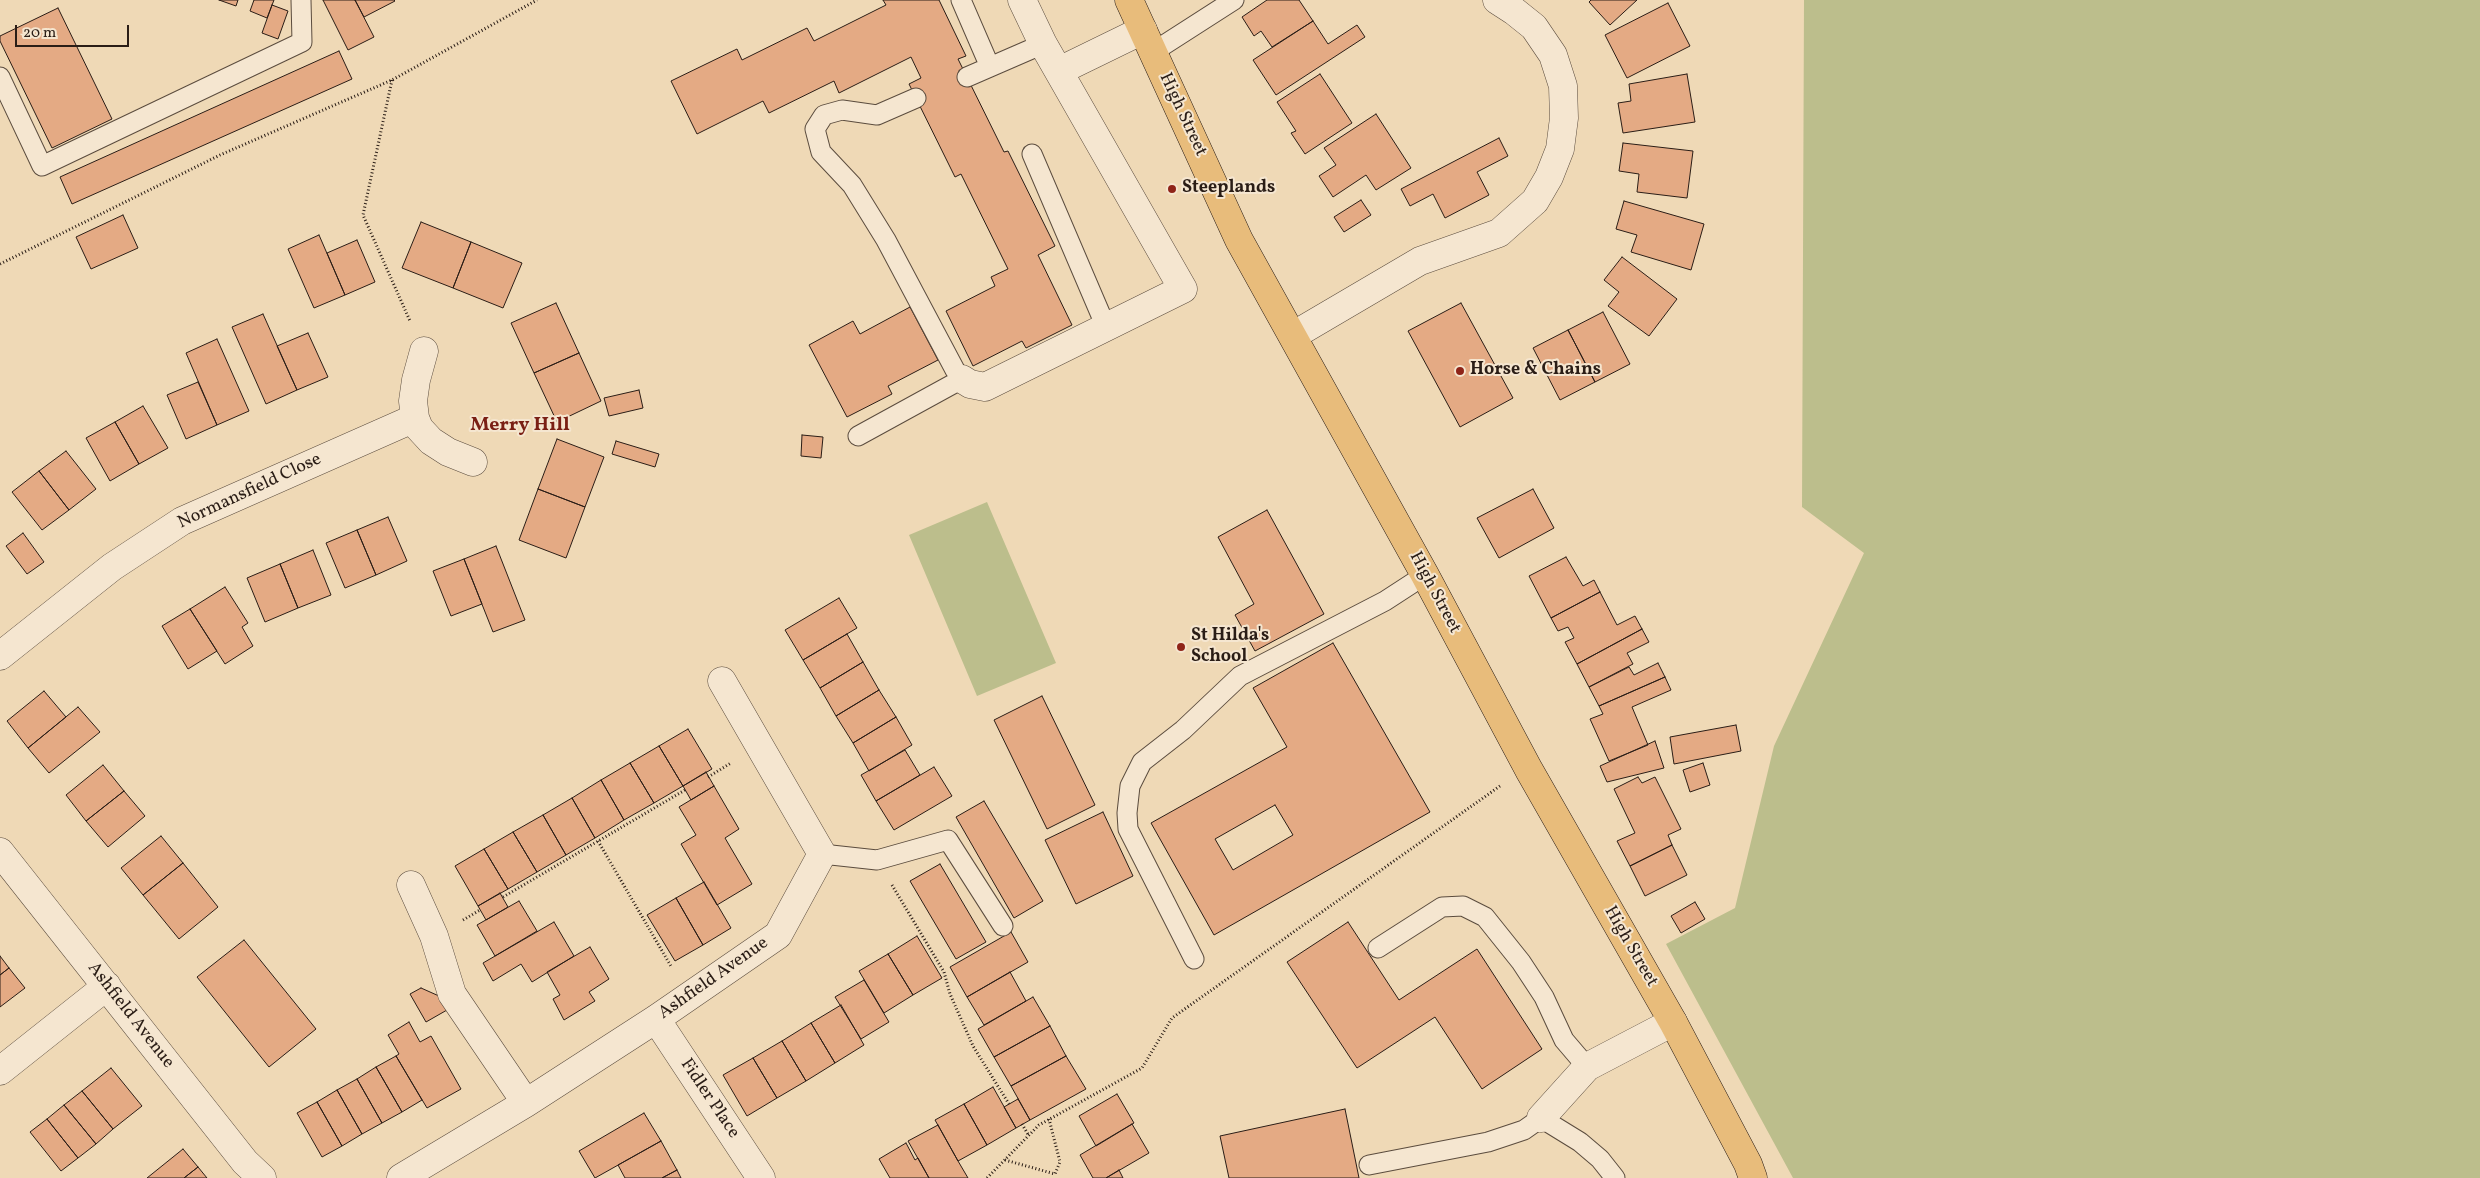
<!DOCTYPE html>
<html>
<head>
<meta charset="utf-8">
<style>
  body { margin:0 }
  #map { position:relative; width:2480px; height:1178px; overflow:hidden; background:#efd9b6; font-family:Vollkorn,serif }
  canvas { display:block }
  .scale { position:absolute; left:15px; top:25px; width:114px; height:22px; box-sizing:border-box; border:2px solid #2a1d16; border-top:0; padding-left:6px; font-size:15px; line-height:18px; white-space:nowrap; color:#2a1d16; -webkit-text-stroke:4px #f5e6d0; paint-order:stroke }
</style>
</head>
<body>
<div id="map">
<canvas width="2480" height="1178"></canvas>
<div class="scale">20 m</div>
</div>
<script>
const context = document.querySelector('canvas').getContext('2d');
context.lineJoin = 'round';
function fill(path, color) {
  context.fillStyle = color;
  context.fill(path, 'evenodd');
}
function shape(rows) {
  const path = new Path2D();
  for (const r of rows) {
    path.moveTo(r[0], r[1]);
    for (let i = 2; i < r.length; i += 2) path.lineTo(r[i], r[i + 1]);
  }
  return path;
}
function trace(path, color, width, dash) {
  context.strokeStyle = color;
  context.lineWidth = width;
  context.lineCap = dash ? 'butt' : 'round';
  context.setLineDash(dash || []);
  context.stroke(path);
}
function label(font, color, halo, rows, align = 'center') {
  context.font = font + ' Vollkorn,serif';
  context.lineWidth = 4;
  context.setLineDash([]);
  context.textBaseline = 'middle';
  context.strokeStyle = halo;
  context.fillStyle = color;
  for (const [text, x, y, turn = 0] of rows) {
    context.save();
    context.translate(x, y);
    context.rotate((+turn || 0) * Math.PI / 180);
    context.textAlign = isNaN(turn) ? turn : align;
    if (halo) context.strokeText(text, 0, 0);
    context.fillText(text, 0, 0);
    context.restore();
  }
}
fill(shape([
  [1804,0,2480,0,2480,1178,1793,1178,1666,944,1735,908,1774,746,1864,553,1802,507],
  [987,502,1056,663,977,696,909,535]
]), '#bcbe8c');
const building = shape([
  [219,0,238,0,236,6,219,0],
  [254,0,274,0,267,18,250,11,254,0],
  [323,0,355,0,374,37,348,50,323,0],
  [355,0,394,0,395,1,364,17,355,0],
  [883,0,939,0,966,56,958,59,1004,152,1008,151,1055,246,1038,255,1072,325,1026,348,1022,341,973,366,946,311,995,286,991,277,1008,269,961,174,955,177,909,84,921,78,911,57,839,93,834,81,769,113,763,101,697,134,671,81,737,49,742,60,807,28,814,41,886,5,883,0],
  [1267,0,1299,0,1313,21,1272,47,1261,31,1254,36,1242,17,1267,0],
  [1591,0,1637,0,1610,25,1589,2,1591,0],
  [1668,3,1690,46,1627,78,1605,35,1668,3],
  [272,5,288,11,278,39,262,33,272,5],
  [58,8,112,119,52,148,0,41,0,36,58,8],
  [1313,21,1328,44,1357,25,1365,37,1276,95,1253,60,1313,21],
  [339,51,352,79,72,204,60,177,339,51],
  [1320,74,1352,123,1305,154,1291,133,1296,131,1277,102,1320,74],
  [1687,74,1695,122,1623,133,1618,103,1631,101,1629,84,1687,74],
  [1376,114,1411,168,1376,190,1366,175,1333,197,1319,176,1336,165,1324,148,1376,114],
  [1499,138,1508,156,1477,172,1489,195,1445,218,1433,194,1410,206,1401,189,1499,138],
  [1623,143,1693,151,1687,198,1637,192,1639,174,1619,171,1623,143],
  [1361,200,1371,215,1344,232,1334,217,1361,200],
  [1624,201,1704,224,1691,270,1631,252,1637,235,1616,229,1624,201],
  [123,215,138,248,91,269,76,237,123,215],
  [421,222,471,242,453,288,402,268,421,222],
  [319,235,345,295,314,308,288,249,319,235],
  [357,240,375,282,345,295,327,253,357,240],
  [471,242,522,263,503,308,453,288,471,242],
  [1622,257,1677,299,1649,336,1608,306,1619,292,1604,280,1622,257],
  [556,303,579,353,534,373,511,323,556,303],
  [1461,303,1513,398,1460,427,1408,331,1461,303],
  [910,307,938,360,888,386,892,394,847,417,809,345,853,321,860,334,910,307],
  [1603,312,1630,364,1595,382,1568,330,1603,312],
  [263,314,297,390,266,404,232,327,263,314],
  [1568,330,1595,382,1560,400,1533,348,1568,330],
  [308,333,328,377,297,390,277,346,308,333],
  [217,339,249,411,217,425,186,353,217,339],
  [579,353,601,401,557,422,534,373,579,353],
  [198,382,217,425,186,439,167,395,198,382],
  [639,390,643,408,609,416,604,398,639,390],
  [143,406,168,448,139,464,115,422,143,406],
  [115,422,139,464,110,481,86,438,115,422],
  [802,435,823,437,821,458,801,456,802,435],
  [557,439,604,457,585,507,538,489,557,439],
  [616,441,659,454,655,467,612,454,616,441],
  [66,451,96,489,69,510,39,471,66,451],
  [39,471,69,510,42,530,12,492,39,471],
  [538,489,585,507,566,558,519,540,538,489],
  [1533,489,1554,528,1499,558,1477,518,1533,489],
  [1267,510,1324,614,1255,651,1235,615,1254,604,1218,537,1267,510],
  [388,517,407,561,376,575,357,530,388,517],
  [357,530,376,575,345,588,326,543,357,530],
  [23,533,44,562,27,574,6,546,23,533],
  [496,546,525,620,493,632,464,559,496,546],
  [313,550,331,595,298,608,280,564,313,550],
  [1566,557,1583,586,1594,580,1600,592,1551,618,1529,576,1566,557],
  [464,559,482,604,451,616,433,571,464,559],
  [280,564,298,608,265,622,247,578,280,564],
  [225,587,248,623,242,627,253,646,225,664,190,609,225,587],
  [1600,592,1617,625,1635,616,1642,629,1577,664,1565,642,1574,638,1568,627,1558,631,1551,618,1600,592],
  [839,598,857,628,803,660,785,630,839,598],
  [190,609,217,651,188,669,162,626,190,609],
  [1642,629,1649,642,1627,653,1633,664,1589,687,1577,664,1642,629],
  [847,634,863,662,820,688,803,660,847,634],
  [1333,643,1430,812,1214,935,1151,823,1287,747,1253,688,1333,643],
  [1275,805,1293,835,1233,870,1215,839,1275,805],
  [863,662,879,690,836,716,820,688,863,662],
  [1658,663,1665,677,1599,706,1589,687,1629,667,1634,675,1658,663],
  [1665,677,1671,690,1632,707,1648,745,1609,761,1590,719,1603,714,1599,706,1665,677],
  [879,690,896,717,853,743,836,716,879,690],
  [44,691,66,717,28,748,7,721,44,691],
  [1042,696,1095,805,1047,829,994,720,1042,696],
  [78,707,100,732,49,773,28,748,78,707],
  [896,717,912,745,869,771,853,743,896,717],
  [1736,725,1741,751,1674,764,1670,737,1736,725],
  [688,729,712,769,683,786,659,746,688,729],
  [1655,741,1664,768,1607,782,1600,766,1655,741],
  [659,746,683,786,654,803,630,763,659,746],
  [905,750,920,775,876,801,861,775,905,750],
  [630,763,654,803,624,820,601,780,630,763],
  [1703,763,1710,785,1690,792,1683,770,1703,763],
  [103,765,124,791,86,821,66,795,103,765],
  [934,767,952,796,894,830,876,801,934,767],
  [706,772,714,786,691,800,683,786,706,772],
  [1638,777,1642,783,1655,777,1681,829,1668,835,1672,845,1630,866,1617,841,1635,833,1614,789,1638,777],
  [601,780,624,820,595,838,572,798,601,780],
  [714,786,739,829,725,838,752,884,717,905,681,844,696,835,679,807,714,786],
  [124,791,145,816,108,847,86,821,124,791],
  [572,798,595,838,566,855,543,815,572,798],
  [984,801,1043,901,1014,918,956,817,984,801],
  [1103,812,1133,876,1076,904,1045,840,1103,812],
  [543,815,566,855,537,872,513,832,543,815],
  [513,832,537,872,508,889,484,849,513,832],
  [161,836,183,863,143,895,121,868,161,836],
  [1672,845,1687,875,1645,896,1630,866,1672,845],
  [484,849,508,889,478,906,455,866,484,849],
  [183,863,218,907,179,939,143,895,183,863],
  [940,864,986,942,956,959,910,881,940,864],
  [704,882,731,928,703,945,676,898,704,882],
  [500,893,508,907,486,920,478,906,500,893],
  [676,898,703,945,675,961,647,915,676,898],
  [519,901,537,931,495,956,477,925,519,901],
  [1695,902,1705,919,1681,933,1671,916,1695,902],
  [554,922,574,956,532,982,521,964,493,981,483,963,554,922],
  [1348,922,1399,1000,1477,949,1542,1049,1482,1089,1435,1017,1357,1068,1287,962,1348,922],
  [1011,932,1028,962,967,997,950,967,1011,932],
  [917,936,942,978,913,995,888,954,917,936],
  [244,940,316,1029,269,1067,197,977,244,940],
  [590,947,609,979,589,992,595,1001,564,1020,553,999,560,995,547,972,590,947],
  [888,954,913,995,884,1013,859,971,888,954],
  [0,956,9,968,0,975,0,956],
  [9,968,25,988,0,1007,0,975,9,968],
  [1010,972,1026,1001,984,1025,967,997,1010,972],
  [864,980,889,1022,861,1039,835,997,864,980],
  [421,988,439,996,447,1010,426,1022,410,994,421,988],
  [1033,997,1050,1026,994,1057,978,1029,1033,997],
  [841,1005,864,1045,835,1063,811,1023,841,1005],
  [409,1022,420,1042,431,1036,461,1089,427,1108,396,1056,399,1054,388,1035,409,1022],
  [811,1023,835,1063,806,1081,782,1041,811,1023],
  [1050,1026,1066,1056,1011,1086,994,1057,1050,1026],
  [782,1041,806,1081,777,1098,753,1058,782,1041],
  [396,1056,422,1100,402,1112,376,1067,396,1056],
  [1066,1056,1086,1089,1030,1120,1011,1086,1066,1056],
  [753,1058,777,1098,747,1116,723,1075,753,1058],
  [376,1067,402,1112,382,1123,357,1079,376,1067],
  [111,1068,142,1106,113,1129,82,1091,111,1068],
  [357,1079,382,1123,362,1134,337,1090,357,1079],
  [993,1087,1016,1128,987,1145,964,1104,993,1087],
  [337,1090,362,1134,342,1146,317,1102,337,1090],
  [82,1091,113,1129,96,1144,64,1105,82,1091],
  [1117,1094,1134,1123,1096,1146,1079,1116,1117,1094],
  [1018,1099,1030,1120,1016,1128,1004,1107,1018,1099],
  [317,1102,342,1146,322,1157,297,1113,317,1102],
  [964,1104,987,1145,958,1161,935,1120,964,1104],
  [64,1105,96,1144,78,1158,47,1119,64,1105],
  [1345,1109,1359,1178,1229,1178,1220,1136,1345,1109],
  [644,1113,661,1141,595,1178,579,1151,644,1113],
  [47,1119,78,1158,61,1171,30,1132,47,1119],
  [1132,1124,1149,1153,1106,1178,1093,1178,1080,1155,1132,1124],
  [938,1125,958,1161,968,1178,929,1178,908,1141,938,1125],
  [661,1141,677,1170,662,1178,625,1178,618,1165,661,1141],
  [906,1143,915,1160,918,1158,929,1178,890,1178,879,1159,906,1143],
  [183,1149,198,1167,184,1178,147,1178,183,1149],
  [198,1167,207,1178,184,1178,198,1167],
  [677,1170,681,1178,662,1178,677,1170],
  [1119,1170,1123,1178,1106,1178,1119,1170]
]);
fill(building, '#e4aa84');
trace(building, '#2a1d16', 1);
const lane = shape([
  [961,0,990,67],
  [1153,52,1234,0],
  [0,77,42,166,302,42,301,0],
  [967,77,1043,44],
  [1032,154,1106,327],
  [858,436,962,379,955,370,886,240,852,185,821,152,815,129,824,115,842,110,877,115,916,98],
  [822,854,877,860,948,840,1003,926],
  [1378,948,1442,907,1463,906,1485,917,1521,962,1544,997,1564,1040,1587,1067],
  [1194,959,1128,829,1127,813,1130,786,1142,762,1183,730,1240,676,1385,601,1425,575],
  [1369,1165,1488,1142,1524,1130,1541,1118,1580,1142,1600,1159,1615,1178]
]);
const street = shape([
  [1059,71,1143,30],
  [1294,335,1420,261,1499,233,1535,201,1549,177,1560,149,1564,118,1563,86,1553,55,1534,27,1514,11,1497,0],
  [424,351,416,380,413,401,415,418,419,428,431,441,448,452,473,462],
  [962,379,970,384,985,387,1183,289,1043,44,1022,0],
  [0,656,112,567,182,521,415,418],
  [0,852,245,1162,262,1178],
  [411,885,434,936,452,994,526,1103],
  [656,1019,761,1178],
  [0,1071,107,986],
  [1541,1118,1587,1067,1673,1022],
  [401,1178,526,1103,656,1019,778,935,822,854,722,681]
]);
const primary = shape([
  [1129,0,1239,240,1425,575,1529,770,1673,1022,1748,1164,1753,1178]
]);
trace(lane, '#5b4c3e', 21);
trace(street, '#5b4c3e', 29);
trace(primary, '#2a1d16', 29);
trace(shape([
  [392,80,363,215,410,321],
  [0,264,220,155,392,80,537,0],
  [708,777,731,763],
  [598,841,672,968],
  [892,885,944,972,950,994,973,1046,1009,1104],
  [503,897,685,790],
  [463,920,480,910],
  [1022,1124,1029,1136],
  [1005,1160,1055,1174,1060,1162,1049,1119],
  [987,1178,1039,1125,1142,1068,1172,1018,1500,786]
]), '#2a1d16', 3, [1, 2.5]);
trace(lane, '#f5e6d0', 19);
trace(street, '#f5e6d0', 28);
trace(primary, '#e8bc7b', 28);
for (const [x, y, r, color] of [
  [1172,189,5,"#8f2418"],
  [1460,371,5,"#8f2418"],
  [1181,647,5,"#8f2418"]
]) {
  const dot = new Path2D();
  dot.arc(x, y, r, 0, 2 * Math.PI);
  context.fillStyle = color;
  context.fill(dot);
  trace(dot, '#f5e6d0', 2);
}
label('18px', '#2a1d16', '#f5e6d0', [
  ["High Street",1182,115,65],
  ["Normansfield Close",250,492,-25],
  ["High Street",1434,593,62],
  ["High Street",1630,947,60],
  ["Ashfield Avenue",714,979,-35],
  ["Ashfield Avenue",130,1016,52],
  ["Fidler Place",709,1099,56]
]);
label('bold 18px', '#2a1d16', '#f5e6d0', [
  ["Steeplands",1182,189],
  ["Horse & Chains",1470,371],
  ["St Hilda's",1191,637],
  ["School",1191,658]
], 'left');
label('bold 20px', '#7a1f14', '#f5e6d0', [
  ["Merry Hill",520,426]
]);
</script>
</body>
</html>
